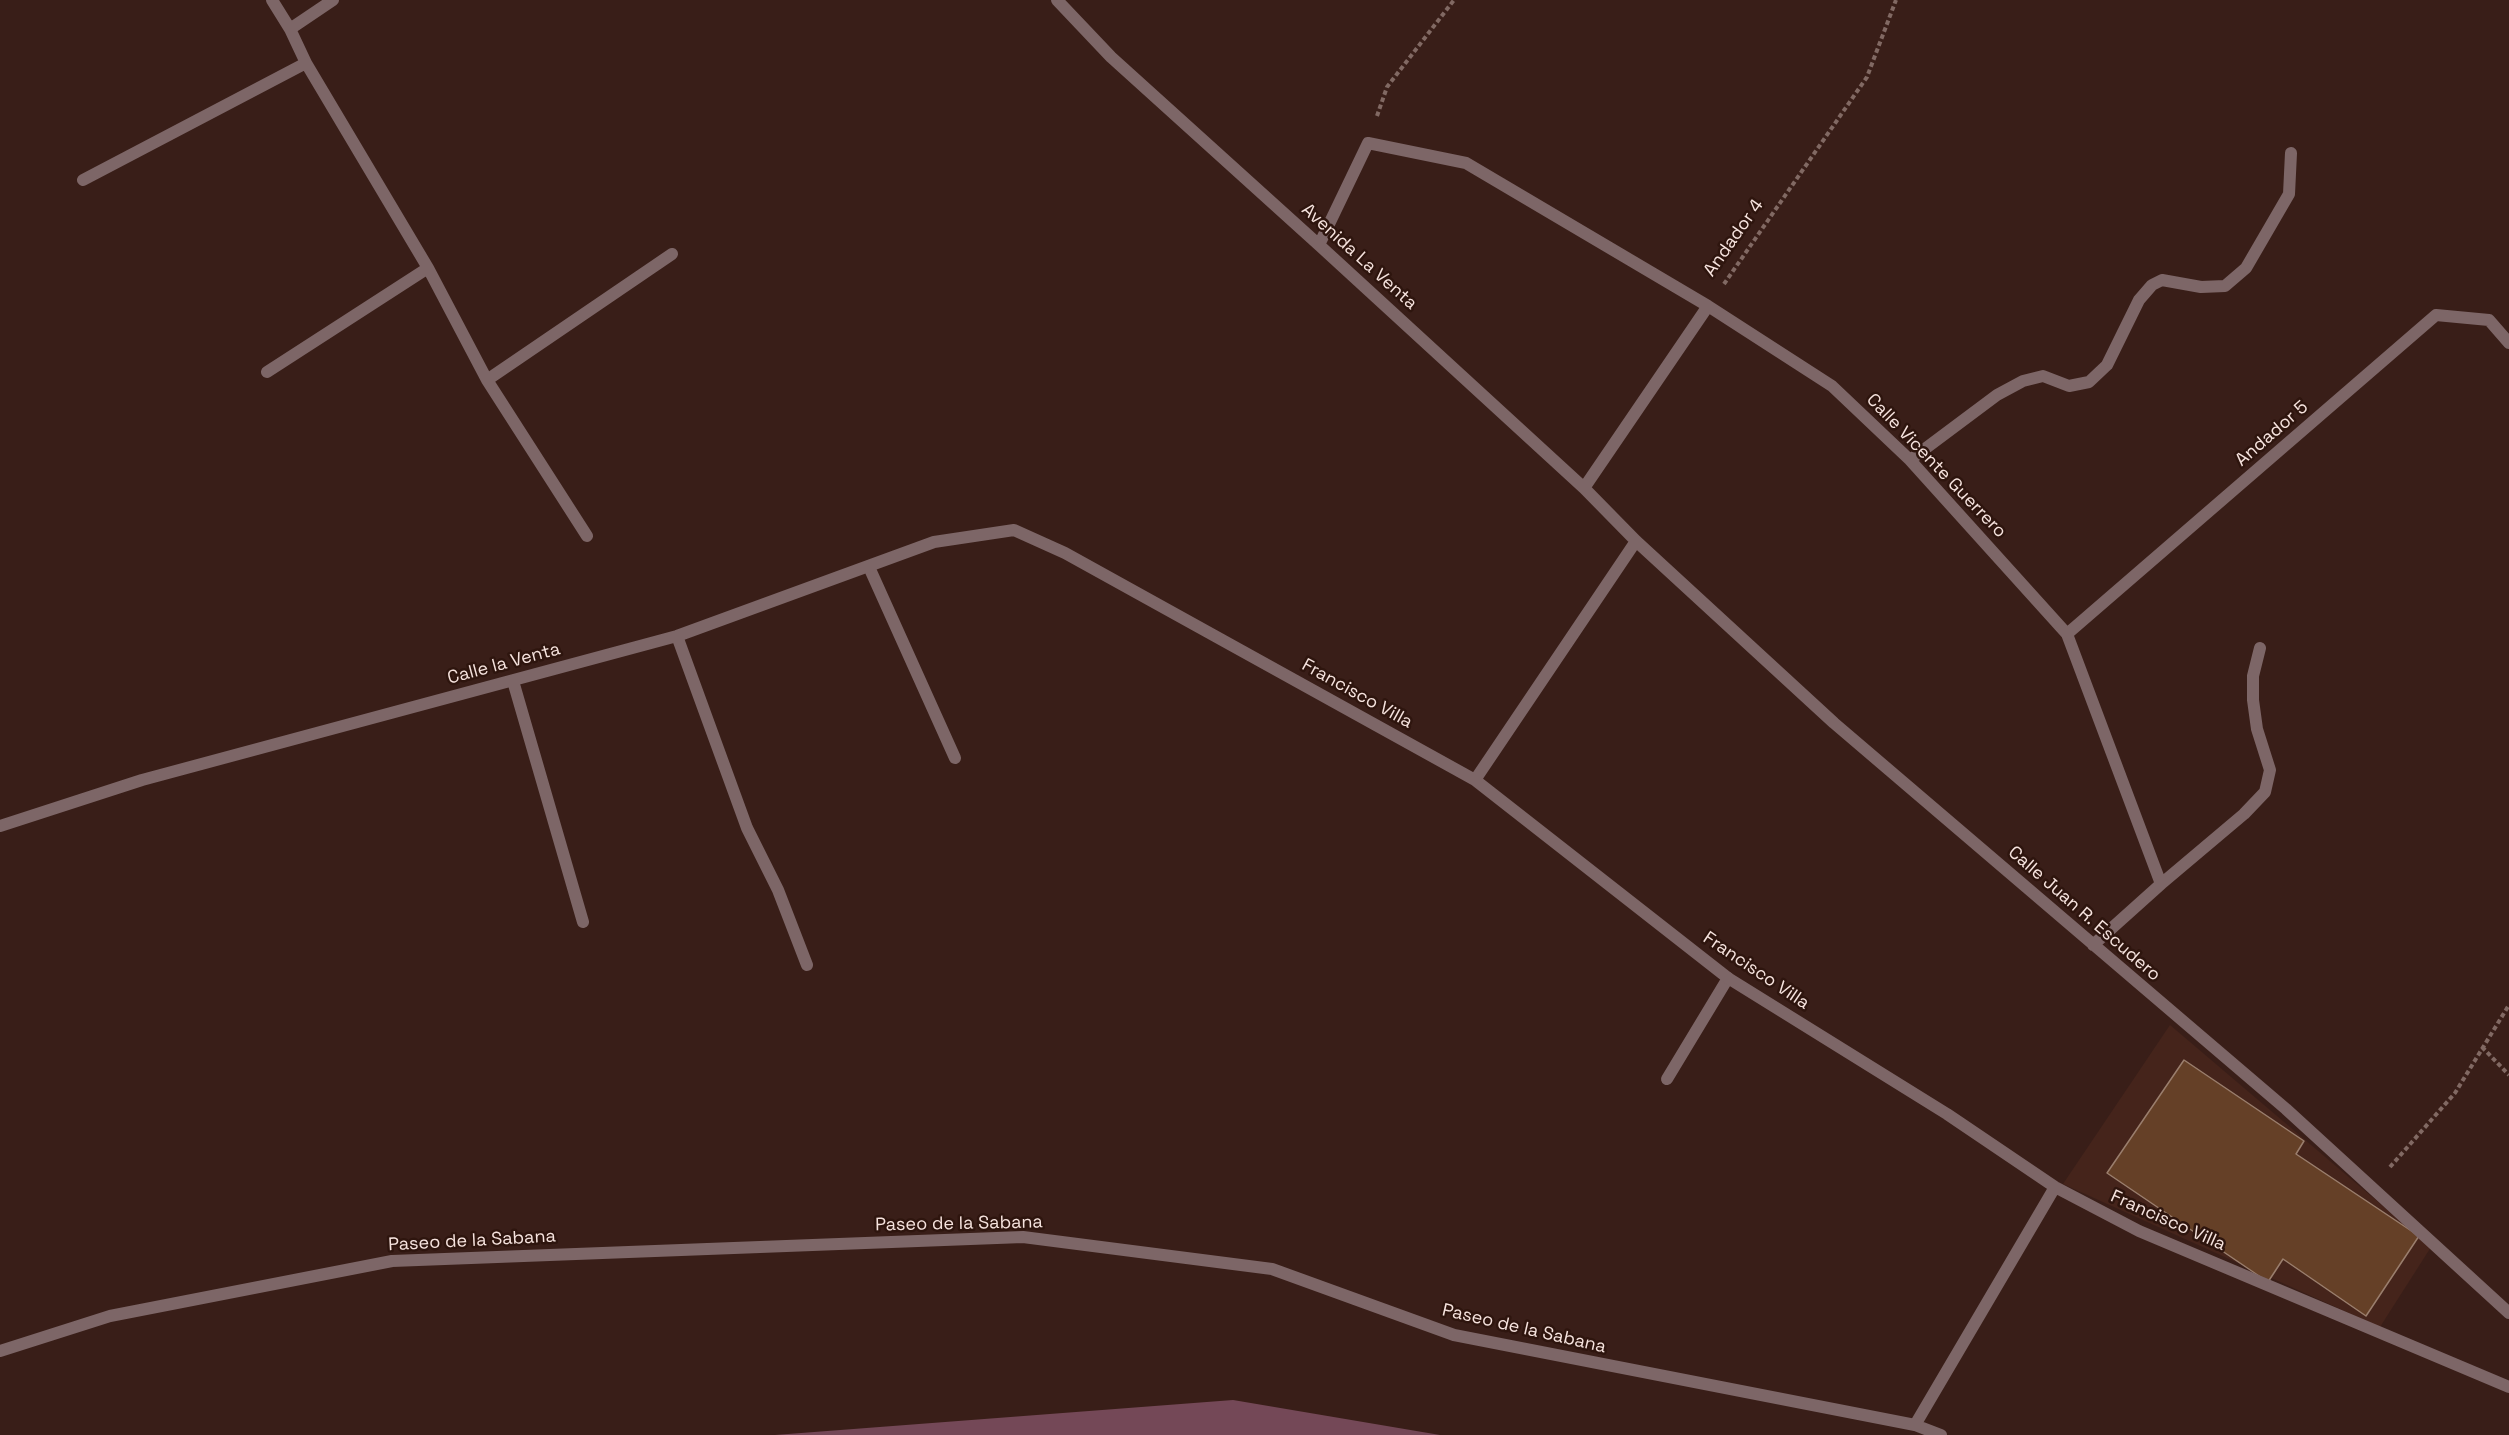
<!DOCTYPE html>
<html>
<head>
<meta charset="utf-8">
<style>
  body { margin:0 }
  canvas { display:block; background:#391e18 }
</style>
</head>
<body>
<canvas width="2509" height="1435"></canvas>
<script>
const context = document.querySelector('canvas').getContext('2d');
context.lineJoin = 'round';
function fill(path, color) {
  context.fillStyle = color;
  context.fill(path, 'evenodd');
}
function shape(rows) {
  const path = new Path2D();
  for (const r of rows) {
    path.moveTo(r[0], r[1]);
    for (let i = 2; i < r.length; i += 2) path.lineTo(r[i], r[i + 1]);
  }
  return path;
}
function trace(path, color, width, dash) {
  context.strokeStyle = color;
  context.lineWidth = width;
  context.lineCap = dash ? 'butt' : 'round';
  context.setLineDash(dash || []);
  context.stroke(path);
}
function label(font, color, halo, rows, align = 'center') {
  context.font = font + ' "Space Grotesk",sans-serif';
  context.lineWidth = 5;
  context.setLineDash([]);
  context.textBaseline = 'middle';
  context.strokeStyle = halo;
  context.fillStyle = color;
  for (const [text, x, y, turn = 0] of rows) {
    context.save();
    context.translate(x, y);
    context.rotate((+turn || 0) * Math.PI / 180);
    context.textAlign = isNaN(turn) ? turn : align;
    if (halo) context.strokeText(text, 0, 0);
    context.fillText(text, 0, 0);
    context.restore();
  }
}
fill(shape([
  [2170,1025,2431,1247,2380,1327,2063,1184]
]), '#45241b');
fill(shape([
  [1233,1400,1440,1435,775,1435]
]), '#744857');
const building = shape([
  [2184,1060,2304,1141,2296,1154,2419,1236,2366,1316,2283,1259,2268,1282,2107,1173,2184,1060]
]);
fill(building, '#654027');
trace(building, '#9a7e6d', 1.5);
trace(shape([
  [1377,116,1387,87,1454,0],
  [1724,284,1867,77,1896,0],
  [2482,1047,2509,1075],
  [2390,1167,2455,1093,2509,1005]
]), '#816963', 4, [4.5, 3]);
trace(shape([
  [869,567,955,758],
  [1667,1079,1728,978]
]), '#7d6667', 12);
trace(shape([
  [272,0,290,29,306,63,428,268,487,380,587,536],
  [1057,0,1111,57,1319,245,1584,488,1636,541,1834,723,2286,1109,2509,1313],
  [290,29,333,0],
  [83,180,306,63],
  [1319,245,1368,143,1466,163,1708,306,1832,386,1910,460,2067,634,2161,884],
  [267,372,428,268],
  [487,380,672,254],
  [1910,460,1997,395,2023,381,2043,376,2069,386,2089,382,2107,365,2139,300,2152,285,2162,280,2201,287,2225,286,2246,268,2289,194,2291,153],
  [1584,488,1708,306],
  [2067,634,2436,315,2489,320,2509,343],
  [677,636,747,828,778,890,807,965],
  [513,681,583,922],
  [1475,780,1636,541],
  [0,826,142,780,677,636,934,542,1014,530,1065,553,1475,780,1728,978,1947,1114,2055,1187,2139,1231,2509,1387],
  [2093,945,2161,884,2244,814,2265,792,2270,770,2257,729,2253,700,2253,676,2260,648],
  [0,1351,110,1316,392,1261,1023,1237,1272,1269,1454,1335,1915,1425,1941,1435],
  [1915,1425,2055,1187]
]), '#7d6667', 12);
label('18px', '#f6e3de', '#2e150e', [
  ["Andador 4",1734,238,-55],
  ["Avenida La Venta",1359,257,42],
  ["Andador 5",2272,434,-41],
  ["Calle Vicente Guerrero",1936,466,46],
  ["Calle la Venta",504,664,-15],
  ["Francisco Villa",1357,694,29],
  ["Calle Juan R. Escudero",2084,914,41],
  ["Francisco Villa",1756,971,34],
  ["Francisco Villa",2168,1221,24],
  ["Paseo de la Sabana",959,1224,-1],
  ["Paseo de la Sabana",472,1241,-3],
  ["Paseo de la Sabana",1524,1329,13]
]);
</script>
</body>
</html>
